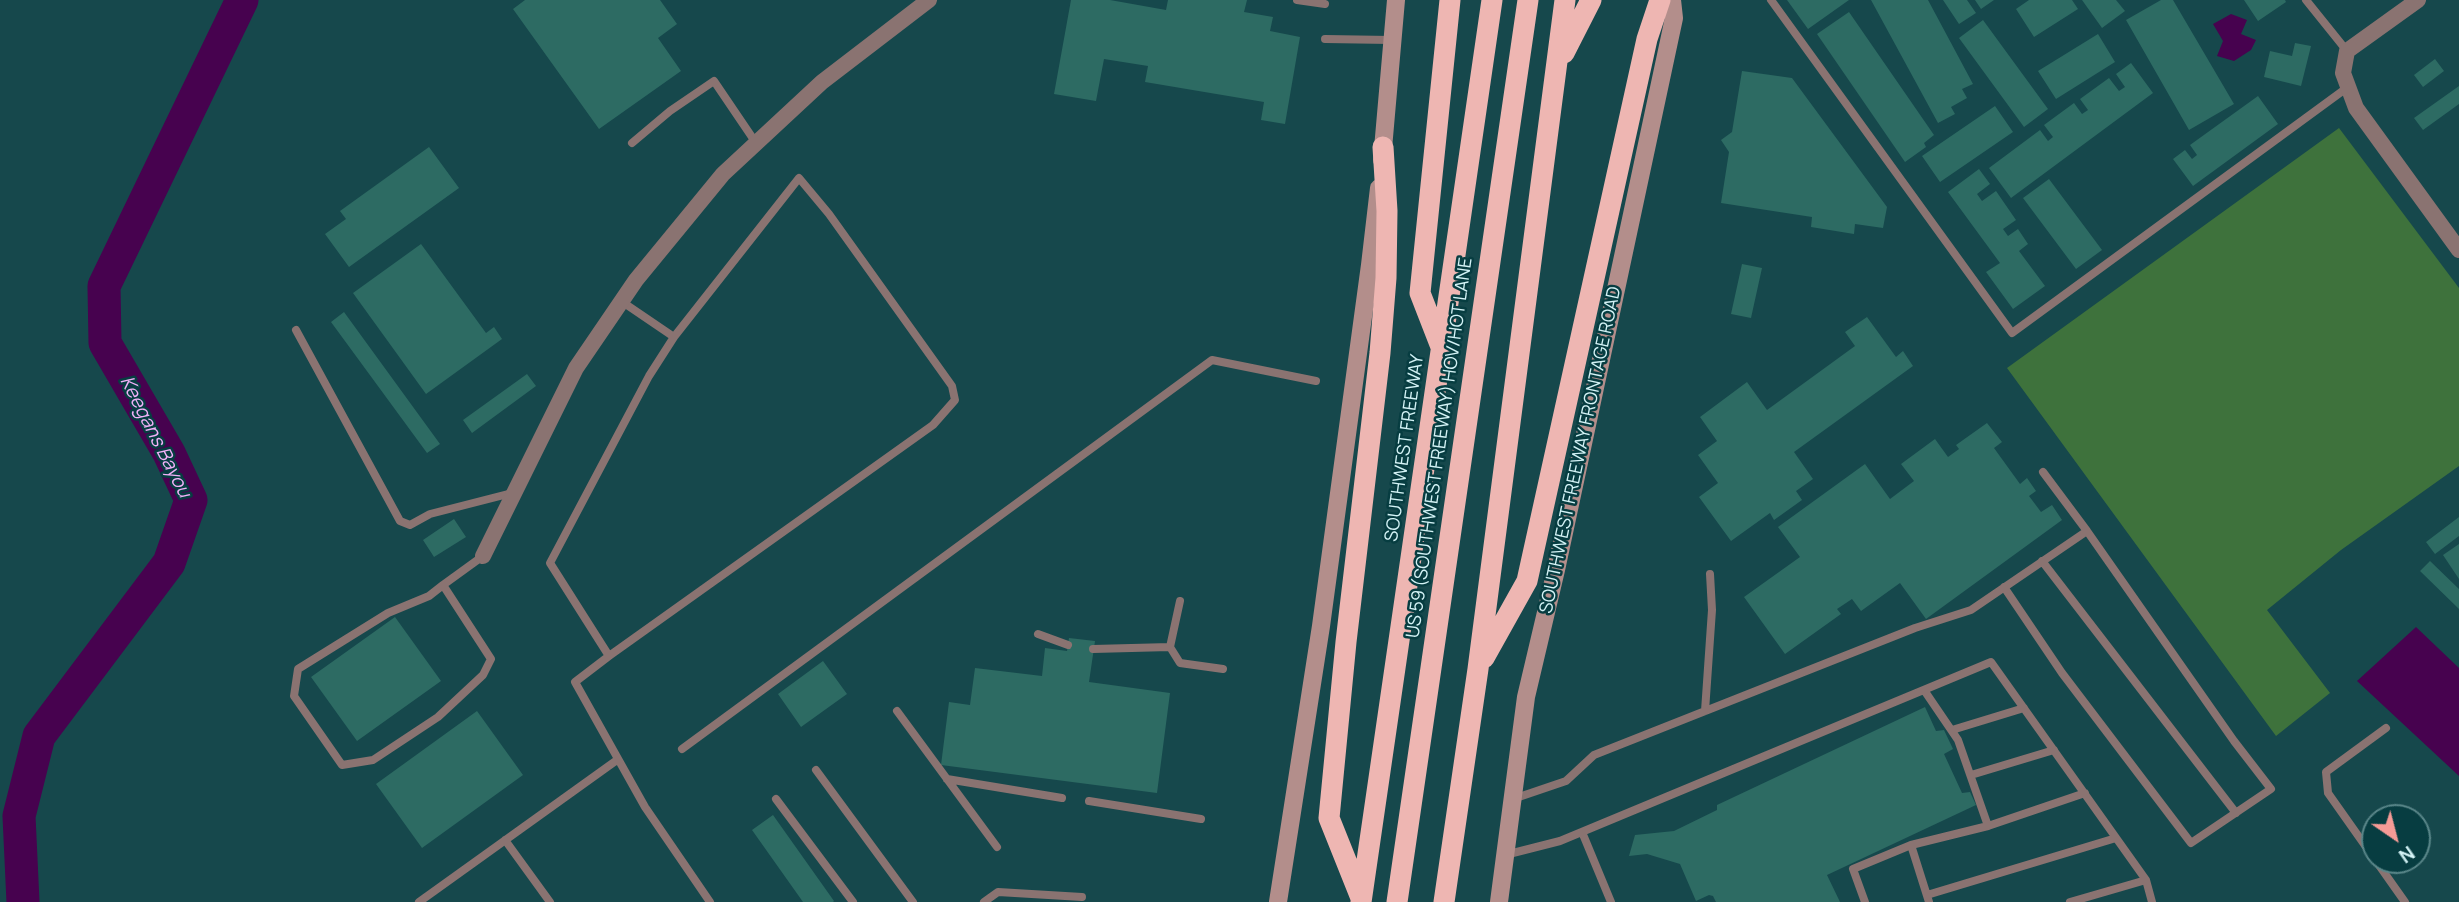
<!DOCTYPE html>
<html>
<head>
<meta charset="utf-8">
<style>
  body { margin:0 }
  #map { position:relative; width:2459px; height:902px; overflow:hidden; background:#16484c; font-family:Manrope,sans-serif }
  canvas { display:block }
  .north { position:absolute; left:2361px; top:804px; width:70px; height:70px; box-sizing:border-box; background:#073d41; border:2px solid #598689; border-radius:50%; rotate:145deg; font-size:19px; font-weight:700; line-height:28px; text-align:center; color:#d4f3f6 }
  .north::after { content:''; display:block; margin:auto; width:24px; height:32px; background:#f59b96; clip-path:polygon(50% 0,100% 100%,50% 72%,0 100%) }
</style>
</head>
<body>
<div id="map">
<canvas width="2459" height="902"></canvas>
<div class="north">N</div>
</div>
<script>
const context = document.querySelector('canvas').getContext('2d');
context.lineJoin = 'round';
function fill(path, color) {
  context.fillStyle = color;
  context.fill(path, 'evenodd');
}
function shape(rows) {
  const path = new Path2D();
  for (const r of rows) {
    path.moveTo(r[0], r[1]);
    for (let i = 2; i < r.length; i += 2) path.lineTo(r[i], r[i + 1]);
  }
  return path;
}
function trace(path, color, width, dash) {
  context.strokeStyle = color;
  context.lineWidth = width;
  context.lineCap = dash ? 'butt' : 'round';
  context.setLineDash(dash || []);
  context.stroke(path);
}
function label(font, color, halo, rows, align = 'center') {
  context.font = font + ' Manrope,sans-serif';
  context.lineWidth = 5;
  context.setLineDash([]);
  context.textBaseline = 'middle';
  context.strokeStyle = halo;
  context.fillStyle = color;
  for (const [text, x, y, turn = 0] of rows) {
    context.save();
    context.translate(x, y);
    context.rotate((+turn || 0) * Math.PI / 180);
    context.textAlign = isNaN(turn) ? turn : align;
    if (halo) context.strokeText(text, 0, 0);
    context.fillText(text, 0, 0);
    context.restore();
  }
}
fill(shape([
  [2339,128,2459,288,2459,466,2341,550,2267,610,2330,693,2276,736,2007,368]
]), '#3e723c');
fill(shape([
  [2231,14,2247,20,2241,34,2256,40,2251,50,2234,61,2217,56,2223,41,2213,24],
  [2416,627,2459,668,2459,776,2357,681]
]), '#47024f');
trace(shape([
  [23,902,19,816,39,736,169,563,191,500,169,453,105,343,104,286,242,0]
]), '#47024f', 33);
fill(shape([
  [525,0,660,0,677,24,658,38,681,71,599,129,513,9],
  [1071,0,1110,0,1166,10,1168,0,1247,0,1244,12,1273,17,1270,31,1300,37,1285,124,1261,120,1264,102,1145,82,1148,66,1104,59,1096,101,1054,94],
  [1787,0,1849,0,1808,29],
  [1871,0,1928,0,1973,84,1962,89,1967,98,1951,107,1955,114,1938,123],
  [1943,0,1967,0,1976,13,1959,24],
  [1975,0,1994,0,1981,9],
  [2029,0,2072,0,2078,9,2034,37,2016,9],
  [2082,0,2116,0,2125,11,2102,28],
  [2161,0,2173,0,2234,104,2189,130,2126,20],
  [2244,0,2285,0,2286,2,2258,21],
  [1849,12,1934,135,1924,143,1926,147,1905,162,1817,34],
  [1983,20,2048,109,2024,127,1959,38],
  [2098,34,2115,62,2056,99,2038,71],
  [2295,43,2311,46,2301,86,2264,77,2270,51,2292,56],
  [2435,59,2444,71,2423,87,2414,75],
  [2131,63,2153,93,2011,198,1989,168,2040,130,2048,141,2053,137,2044,125,2074,103,2082,114,2088,110,2080,99,2109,78,2119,91,2125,87,2116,74],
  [1742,71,1792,78,1887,207,1883,228,1855,224,1854,234,1811,227,1812,217,1721,203,1729,152,1721,140,1732,132],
  [2459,86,2459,104,2423,130,2414,118],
  [2258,96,2278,124,2193,186,2173,159,2185,150,2192,159,2197,155,2190,145],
  [1995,106,2013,132,1940,182,1922,156],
  [429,147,459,188,349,267,325,234,346,219,340,211],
  [1979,169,1990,184,1977,194,1982,201,1996,191,2016,220,2003,229,2008,236,2018,229,2028,244,2019,251,2045,286,2013,309,1986,272,2000,263,1948,192],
  [2049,179,2102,250,2076,269,2023,198],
  [421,244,486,333,494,327,502,339,426,394,353,293],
  [1742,264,1762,268,1751,318,1731,314],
  [344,312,440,444,427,453,331,322],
  [1867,317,1896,357,1903,351,1913,366,1794,452,1813,479,1796,491,1802,500,1774,520,1770,513,1731,541,1699,497,1718,483,1698,455,1717,441,1700,417,1747,382,1767,410,1855,346,1845,332],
  [527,374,536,386,472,433,463,420],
  [1987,423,2002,442,1994,448,2020,484,2027,478,2036,491,2029,496,2041,512,2052,505,2062,520,1926,619,1900,583,1861,611,1852,599,1837,609,1841,614,1785,654,1744,597,1800,557,1778,527,1865,464,1890,499,1914,481,1901,464,1935,439,1948,457,1959,449,1956,445],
  [2459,517,2459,536,2435,554,2426,542],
  [454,519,466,537,434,557,423,540],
  [2459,544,2459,579,2443,555],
  [2430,561,2459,589,2459,609,2420,571],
  [395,617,441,681,357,741,311,677],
  [1069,638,1095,641,1089,682,1170,693,1157,793,941,765,949,702,970,705,975,668,1042,676,1045,648,1067,651],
  [823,661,847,694,801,727,778,694],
  [1925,707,1936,731,1944,730,1953,749,1944,754,1962,793,1970,792,1976,805,1827,875,1840,902,1716,902,1713,896,1709,895,1696,901,1680,864,1647,854,1629,856,1635,835,1674,831,1717,810,1717,805],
  [477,711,523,775,422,848,376,784],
  [773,815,834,901,833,902,803,902,752,830]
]), '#2d6b63');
trace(shape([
  [1297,0,1325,4],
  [1771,0,2012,333,2348,87],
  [2306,0,2347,51],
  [1325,39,1391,40],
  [632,143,670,111,714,81,756,143],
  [621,301,674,337,649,376,550,563,609,656,575,682,645,807,710,902],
  [296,330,400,521,410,525,430,514,512,493],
  [2042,561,2236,813],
  [443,585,491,659,483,675,438,717,373,760,342,765,294,696,298,669,388,613,429,596,443,585,483,556],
  [2004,587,2062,673,2191,843,2271,789,2234,741,2087,531],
  [1038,634,1068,645],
  [1170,647,1180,601],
  [1093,649,1170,647,1180,663,1223,669],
  [609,656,933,425,955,400,952,386,829,214,799,178,674,337],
  [897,711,997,847],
  [1705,711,1712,610,1710,574],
  [2386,728,2326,772,2328,793,2405,902],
  [1952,730,2024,708],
  [682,749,1212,360,1316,381],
  [816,770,913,902],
  [1971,775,2054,750],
  [947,779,1062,798],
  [776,799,853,902],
  [1513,799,1566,781,1594,755,1915,628,1971,610,2087,531,2043,472],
  [1089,801,1201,819],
  [1988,826,2085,793],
  [1582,832,1611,902],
  [505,840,550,902],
  [1911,845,1988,826,1958,740,1924,690],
  [1505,855,1560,841,1991,662,2146,880,2152,902],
  [1927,895,2116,838],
  [419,902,617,760],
  [984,902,998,892,1082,897],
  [1865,902,1853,869,1911,845,1929,902],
  [2070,902,2146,880]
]), '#8a7371', 8);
trace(shape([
  [2418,0,2347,51,2343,73,2356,108,2459,250],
  [483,556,576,368,636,280,723,174,822,82,929,0]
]), '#8a7371', 16);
trace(shape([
  [1382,160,1396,0],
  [1278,902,1321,626,1370,265,1379,188],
  [1499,902,1526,697,1556,570,1674,18,1672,0]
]), '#b38e8b', 18);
trace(shape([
  [1564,53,1591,0],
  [1441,347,1420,293,1450,0],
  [1484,658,1527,581,1647,39,1660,0],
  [1361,898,1329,818,1346,642,1380,353,1386,278,1387,211,1383,147],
  [1361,902,1492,0],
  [1397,902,1528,0],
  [1444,902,1478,669,1565,0]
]), '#eeb6b2', 21);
label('18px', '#d4f3f6', '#073d41', [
  ["SOUTHWEST FREEWAY",1405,448,-82],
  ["US 59 (SOUTHWEST FREEWAY) HOV/HOT LANE",1440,448,-82],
  ["SOUTHWEST FREEWAY FRONTAGE ROAD",1581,450,-78]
]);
label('italic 19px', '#f1b1f8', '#073d41', [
  ["Keegans Bayou",155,437,63]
]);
</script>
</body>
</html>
